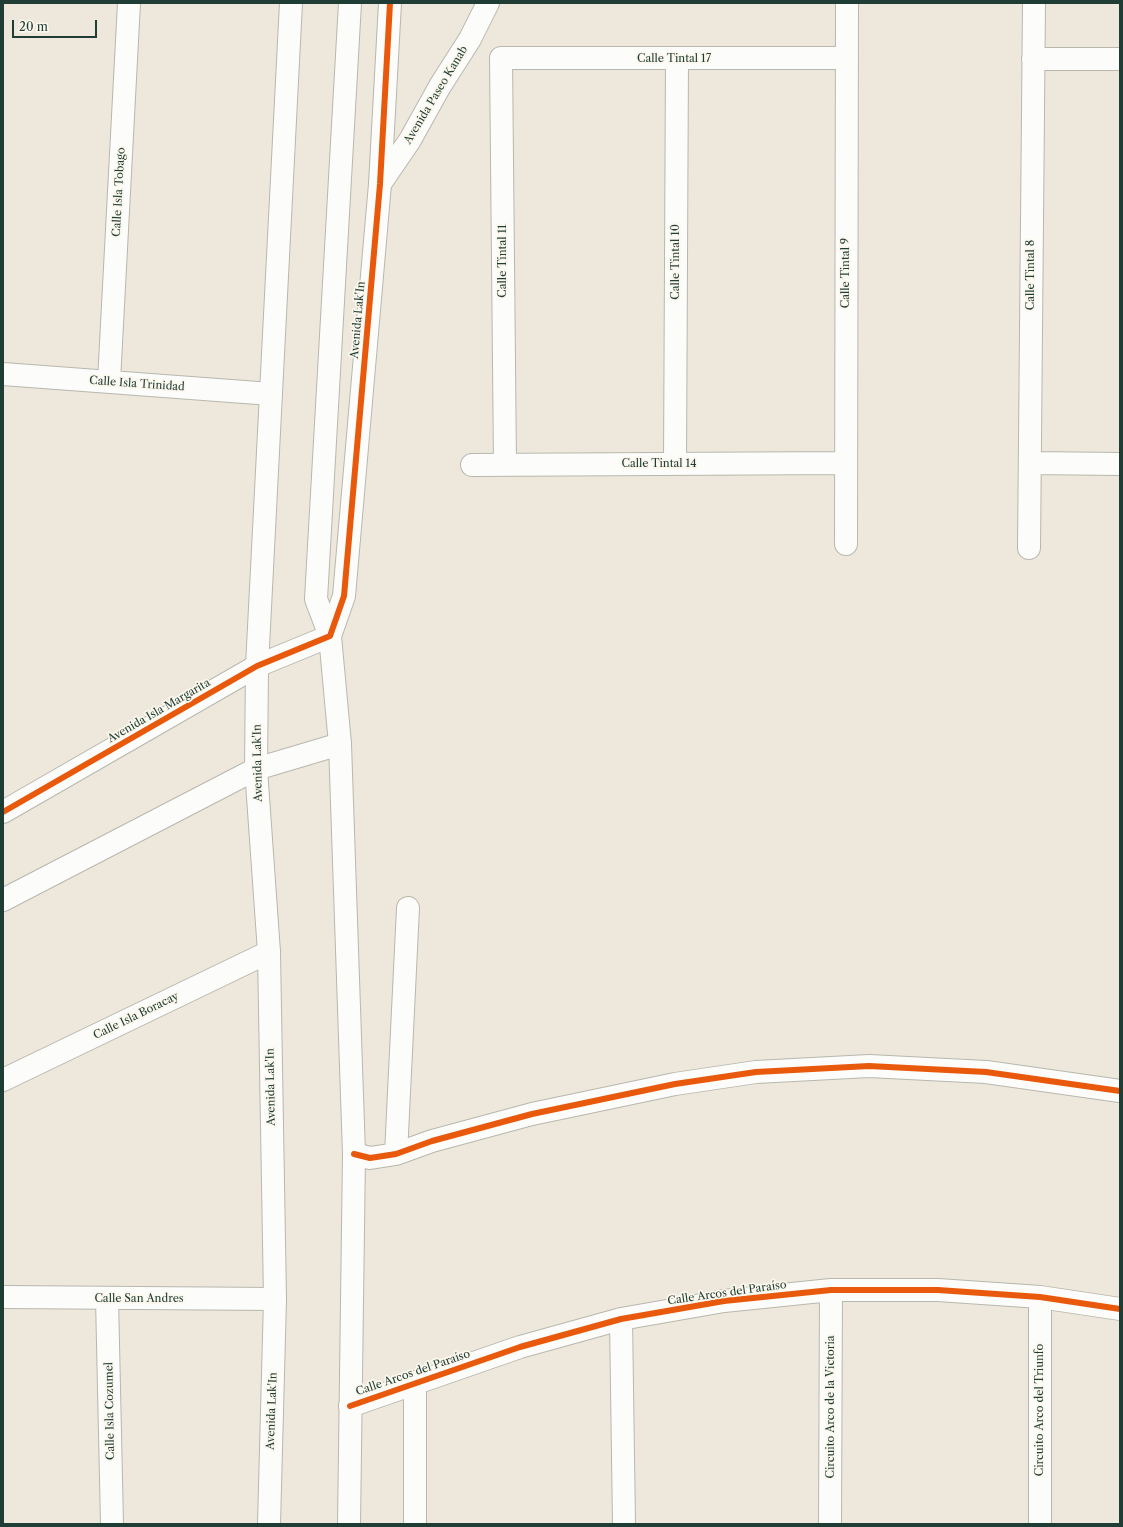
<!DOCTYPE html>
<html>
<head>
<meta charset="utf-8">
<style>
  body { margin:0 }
  #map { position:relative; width:1123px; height:1527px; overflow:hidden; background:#eee8dc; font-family:"Libre Caslon Text",serif }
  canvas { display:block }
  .frame { position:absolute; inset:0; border:4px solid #1f3d34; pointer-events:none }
  .scale { position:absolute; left:12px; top:20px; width:85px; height:18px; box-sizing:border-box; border:2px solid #1f3d34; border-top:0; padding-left:5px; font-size:12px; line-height:14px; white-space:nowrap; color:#1f3d34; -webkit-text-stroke:3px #fbf7ec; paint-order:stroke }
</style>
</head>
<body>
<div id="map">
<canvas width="1123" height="1527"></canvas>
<div class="frame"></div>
<div class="scale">20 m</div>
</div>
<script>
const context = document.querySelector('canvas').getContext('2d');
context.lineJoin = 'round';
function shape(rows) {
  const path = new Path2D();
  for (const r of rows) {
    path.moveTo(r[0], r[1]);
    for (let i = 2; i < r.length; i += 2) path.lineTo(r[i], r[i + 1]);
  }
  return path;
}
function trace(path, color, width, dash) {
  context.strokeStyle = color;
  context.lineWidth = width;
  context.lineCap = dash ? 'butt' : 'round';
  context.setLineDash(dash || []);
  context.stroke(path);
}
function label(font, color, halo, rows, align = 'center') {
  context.font = font + ' "Libre Caslon Text",serif';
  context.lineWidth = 3.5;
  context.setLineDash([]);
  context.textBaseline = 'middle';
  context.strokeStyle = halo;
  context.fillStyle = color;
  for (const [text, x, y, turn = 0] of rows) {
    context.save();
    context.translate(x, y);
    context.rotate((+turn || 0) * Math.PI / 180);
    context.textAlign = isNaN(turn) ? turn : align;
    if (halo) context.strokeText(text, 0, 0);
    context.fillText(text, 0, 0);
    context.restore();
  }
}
const minor = shape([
  [1033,59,1120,59],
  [3,374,271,394],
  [109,381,129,3],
  [1030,463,1120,464],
  [675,464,677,59],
  [472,465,846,463],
  [505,465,501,58,847,58],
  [846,544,847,3],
  [1029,548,1034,3],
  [3,812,257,666,330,636,344,596,380,184,390,3],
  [3,900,256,769,340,744],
  [3,1080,269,952],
  [354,1154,370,1158,396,1154,432,1141,532,1114,675,1084,756,1072,869,1066,986,1072,1120,1091],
  [396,1154,408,908],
  [3,1297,275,1299],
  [1040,1297,1040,1524],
  [107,1298,112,1524],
  [621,1319,624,1524],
  [350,1406,520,1347,621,1319,724,1301,831,1290,938,1290,1040,1297,1120,1309],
  [415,1524,415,1382],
  [830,1524,831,1290]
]);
const major = shape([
  [380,184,410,140,440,86,470,39,488,3],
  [269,1524,275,1299,269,952,256,769,257,666,291,3],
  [349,1524,354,1154,340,744,330,636,316,599,350,3]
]);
trace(minor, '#b8b7ae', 24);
trace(major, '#b8b7ae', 24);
trace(minor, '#fcfcfa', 22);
trace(major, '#fcfcfa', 22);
trace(shape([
  [3,812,257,666,330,636,344,596,380,184,390,3],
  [354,1154,370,1158,396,1154,432,1141,532,1114,675,1084,756,1072,869,1066,986,1072,1120,1091],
  [350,1406,520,1347,621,1319,724,1301,831,1290,938,1290,1040,1297,1120,1309]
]), '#e8590c', 6);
label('11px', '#1f3d34', '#fbf7ec', [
  ["Calle Tintal 17",674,59],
  ["Avenida Paseo Kanab",436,95,-59],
  ["Calle Isla Tobago",119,192,-87],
  ["Calle Tintal 11",503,261,-90],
  ["Calle Tintal 10",676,262,-90],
  ["Calle Tintal 9",846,273,-90],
  ["Calle Tintal 8",1031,275,-90],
  ["Avenida Lak'In",358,320,-85],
  ["Calle Isla Trinidad",137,384,4],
  ["Calle Tintal 14",659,464],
  ["Avenida Isla Margarita",159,711,-30],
  ["Avenida Lak'In",258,763,-91],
  ["Calle Isla Boracay",136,1016,-26],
  ["Avenida Lak'In",271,1087,-91],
  ["Calle Arcos del Paraíso",727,1293,-8],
  ["Calle San Andres",139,1299],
  ["Calle Arcos del Paraíso",413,1373,-19],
  ["Circuito Arco de la Victoria",831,1407,-90],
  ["Circuito Arco del Triunfo",1040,1410,-90],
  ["Calle Isla Cozumel",110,1411,-91],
  ["Avenida Lak'In",272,1411,-88]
]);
</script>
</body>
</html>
